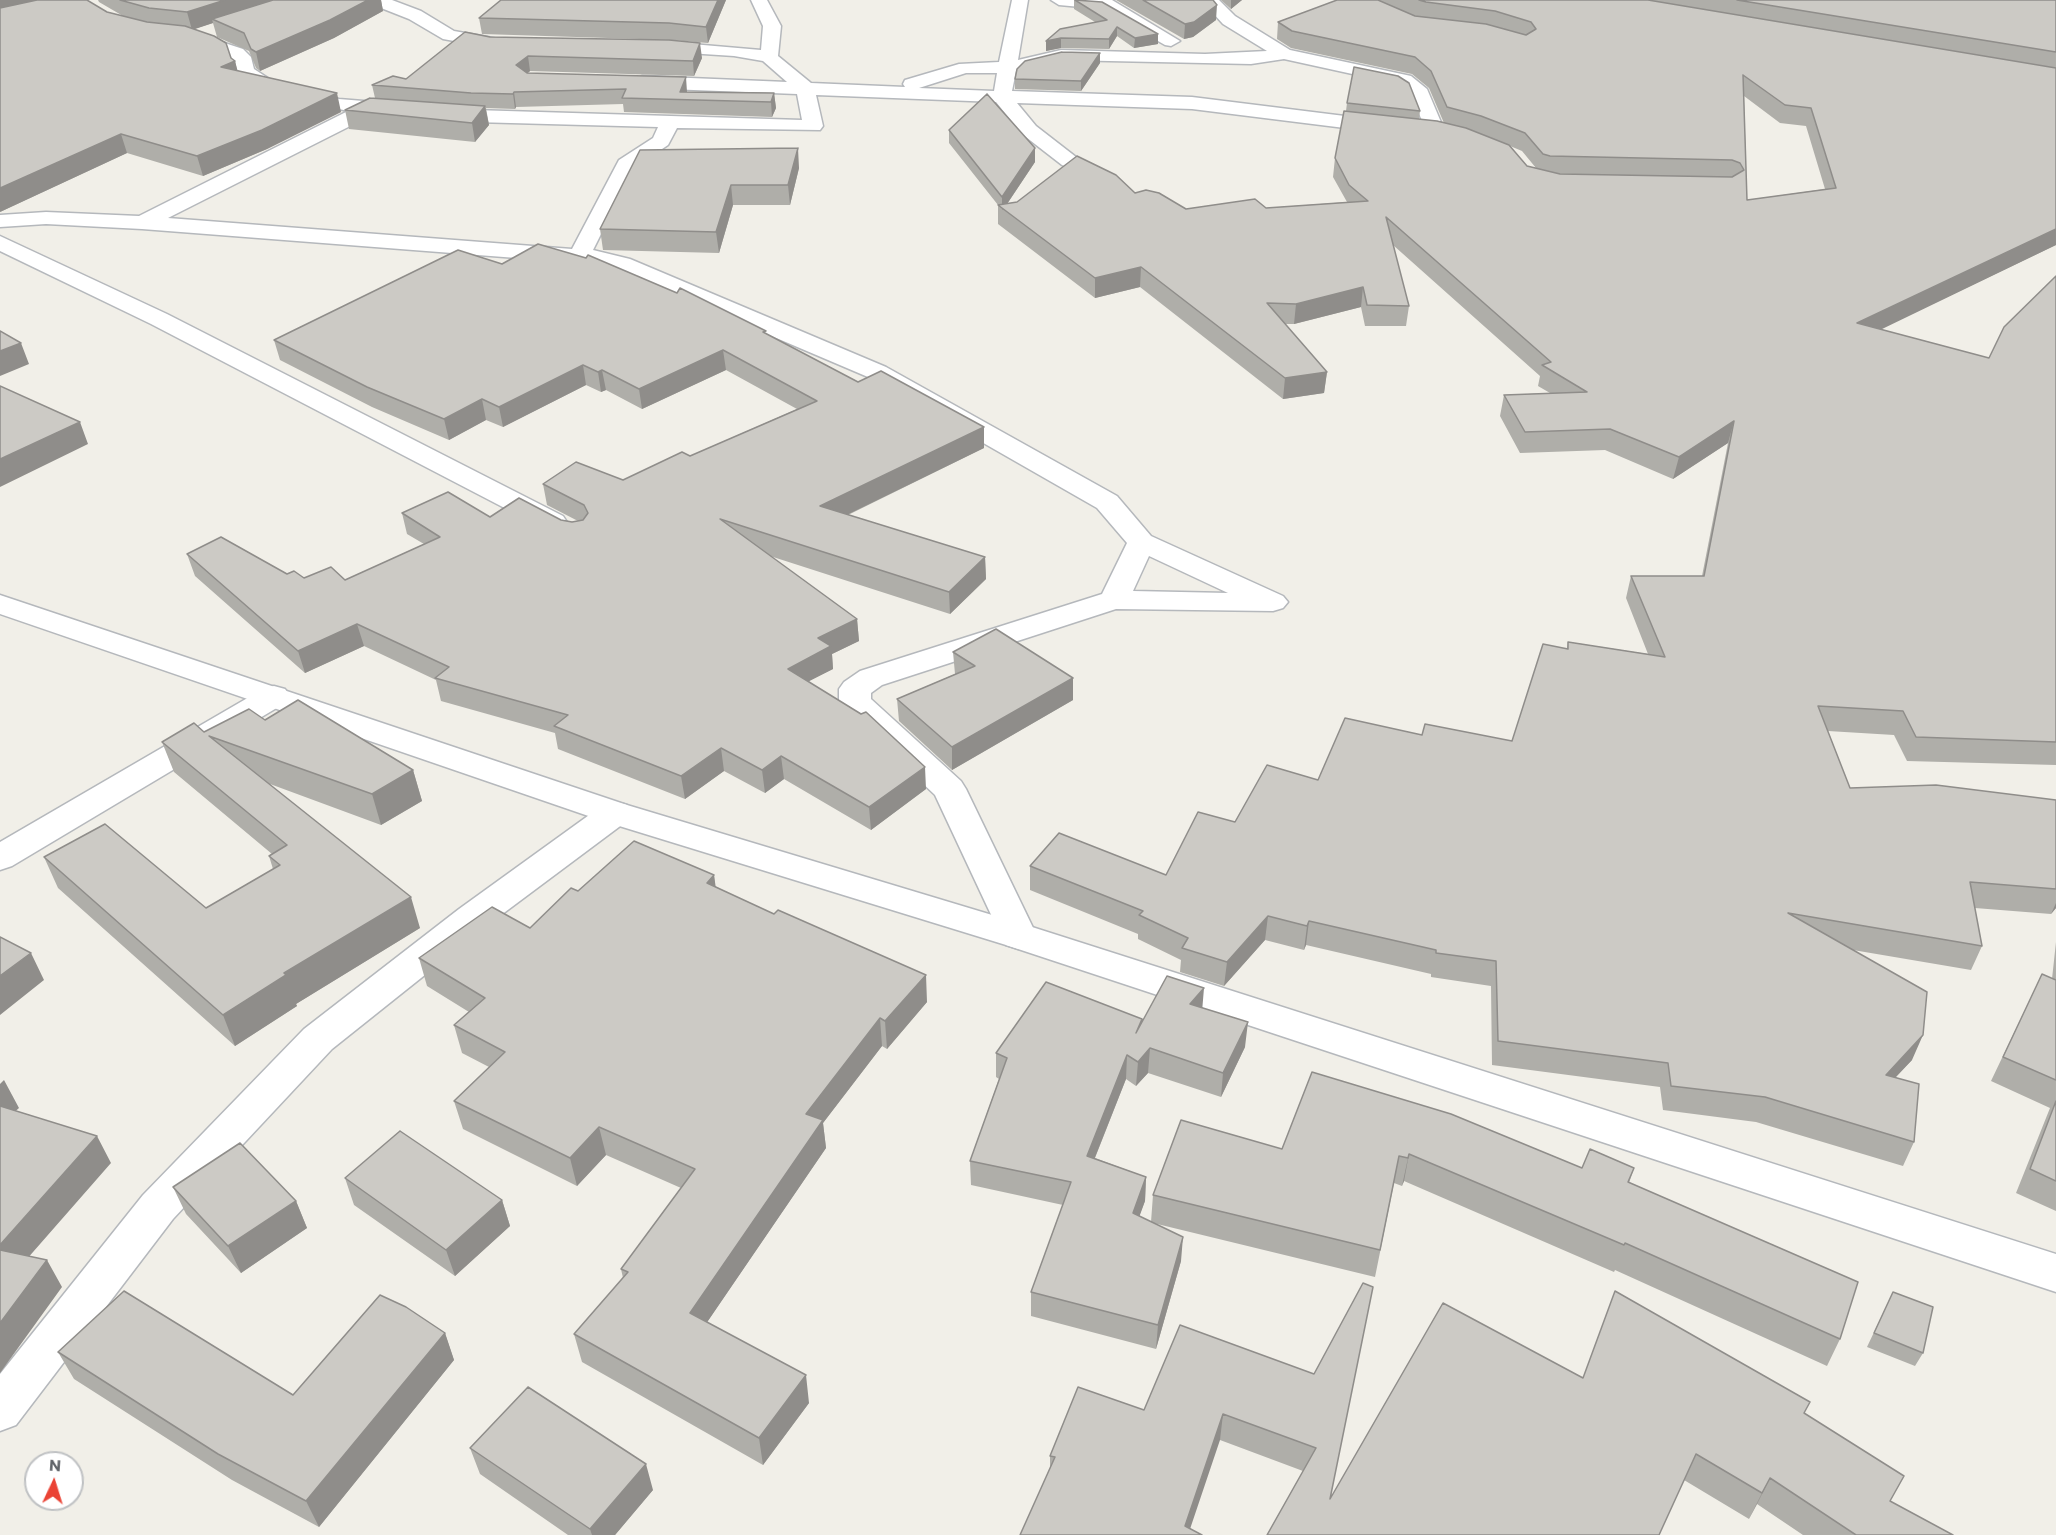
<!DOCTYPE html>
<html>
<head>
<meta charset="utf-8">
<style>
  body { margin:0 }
  #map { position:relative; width:2056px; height:1535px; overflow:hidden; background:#f1efe8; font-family:Commissioner,sans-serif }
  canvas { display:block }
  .north { position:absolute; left:24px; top:1451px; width:60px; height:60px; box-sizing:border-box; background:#fff; border:2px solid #bfc1c3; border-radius:50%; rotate:4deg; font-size:16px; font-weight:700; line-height:24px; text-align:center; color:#5f6368 }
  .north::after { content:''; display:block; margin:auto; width:21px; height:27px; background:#ea4335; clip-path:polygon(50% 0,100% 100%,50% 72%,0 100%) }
</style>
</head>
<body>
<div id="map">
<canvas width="2056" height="1535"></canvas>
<div class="north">N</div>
</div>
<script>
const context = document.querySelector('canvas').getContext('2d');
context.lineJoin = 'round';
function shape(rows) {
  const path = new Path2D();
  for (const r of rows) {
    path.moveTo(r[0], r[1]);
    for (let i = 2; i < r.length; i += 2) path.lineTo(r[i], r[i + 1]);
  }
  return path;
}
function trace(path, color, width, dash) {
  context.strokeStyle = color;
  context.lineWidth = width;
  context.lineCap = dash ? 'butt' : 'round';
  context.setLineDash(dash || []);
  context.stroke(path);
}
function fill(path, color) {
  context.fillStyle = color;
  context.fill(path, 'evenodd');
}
const minor = shape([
  [369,0,392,0,421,11,454,31,504,40,513,45,504,50,443,39,409,19,371,4,369,0],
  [751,0,767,0,781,26,778,56,811,83,905,87,903,84,905,80,959,64,999,62,1012,0,1028,0,1018,60,1061,50,1205,54,1267,51,1223,24,1201,0,1219,0,1235,16,1290,50,1411,76,1427,89,1443,127,1473,135,1476,139,1473,143,1466,145,1428,135,1410,92,1398,84,1284,59,1251,64,1062,60,1016,71,1012,91,1192,97,1385,121,1395,127,1385,133,1192,109,1017,103,1036,126,1076,157,1117,178,1120,182,1117,186,1110,188,1062,165,1022,134,996,102,816,95,823,126,820,130,677,128,668,145,634,168,593,250,630,259,886,367,1117,496,1151,536,1283,596,1288,602,1283,608,1273,611,1116,609,882,685,871,693,871,699,961,781,966,789,1037,936,1032,945,1019,949,1006,945,1001,936,935,795,844,709,839,702,839,689,844,682,860,671,1102,594,1127,543,1097,508,868,377,614,269,594,264,142,229,46,224,0,227,0,215,46,212,139,216,348,111,263,92,238,76,231,57,179,40,176,36,179,32,191,32,243,49,251,57,254,69,277,84,339,99,474,110,802,120,797,94,642,88,633,82,642,76,787,82,763,61,734,56,657,51,648,46,657,41,761,50,763,26,751,0],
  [966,73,997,73,994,91,919,88,966,73],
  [374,114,474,122,658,127,653,138,619,160,572,249,168,218,374,114],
  [1149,556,1228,593,1133,591,1149,556],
  [1051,0,1112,0,1180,41,1171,46,1165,45,1102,9,1059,5,1051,0],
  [0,236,167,314,563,516,567,522,563,528,553,530,543,528,151,324,0,251,0,236],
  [274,686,285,689,290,696,285,703,12,866,0,870,0,842,263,689,274,686],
  [615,802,627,805,632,813,627,821,485,927,332,1049,173,1219,16,1425,0,1431,0,1374,143,1195,304,1029,459,909,603,805,615,802]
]);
const tertiary = shape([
  [0,595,627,805,1032,927,2056,1254,2056,1292,1006,945,603,821,0,614,0,595]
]);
trace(minor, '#b5b8bc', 3);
trace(tertiary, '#b5b8bc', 3);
fill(minor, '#fff');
fill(tertiary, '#fff');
fill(shape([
  [98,0,381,0,383,11,334,38,260,71,256,68,249,51,217,37,213,23,194,29,235,61,237,70,341,112,267,149,203,176,127,153,0,212,107,12,123,16,99,2],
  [501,0,726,0,708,43,671,40,482,34,479,18],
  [1074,0,1081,0,1158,44,1134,48,1117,36,1109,49,1061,48,1046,51,1046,41,1095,22,1074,9],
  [1116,0,1213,0,1216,20,1193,37,1184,39],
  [1221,0,1242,0,1231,9],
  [1337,0,2056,0,2056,245,1880,329,1989,358,2056,276,2056,765,1907,761,1894,735,1828,731,1850,788,2056,800,2056,908,2051,914,1975,908,1982,946,1971,970,1853,950,1912,1060,1895,1078,1914,1142,1903,1166,1756,1122,1663,1110,1660,1087,1492,1065,1491,986,1431,977,1431,974,1306,945,1304,950,1265,940,1224,986,1180,972,1181,960,1138,939,1138,934,1030,890,1030,866,1166,875,1235,822,1318,780,1422,735,1512,741,1567,648,1568,642,1648,654,1626,598,1631,576,1702,576,1728,443,1673,479,1605,450,1520,453,1500,416,1504,395,1550,393,1538,386,1540,376,1393,245,1409,306,1406,326,1365,326,1361,307,1294,324,1285,324,1327,372,1324,393,1283,399,1140,287,1095,298,998,224,998,205,949,143,949,130,1035,162,1007,204,1135,193,1186,209,1266,208,1347,202,1333,177,1335,158,1346,111,1347,103,1420,111,1419,119,1444,123,1429,88,1412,74,1291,48,1277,39,1278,22],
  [1744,96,1780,123,1806,126,1825,189,1747,200],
  [1510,146,1522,151,1536,168,1527,166],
  [490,37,702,58,694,76,530,71,528,73,687,92,774,93,776,108,772,117,624,112,623,104,516,107,515,109,486,108,489,125,475,142,349,129,345,110,375,98,372,85,406,79],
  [1100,63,1081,91,1015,89,1015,79],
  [640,150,799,168,790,205,733,205,719,253,603,250,600,229],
  [502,264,767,334,858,382,984,427,984,448,848,515,985,557,986,579,950,614,770,556,857,619,859,641,832,654,833,669,808,681,926,789,871,830,784,779,765,793,724,771,685,799,558,749,555,733,441,701,436,680,364,646,305,673,195,576,187,554,287,574,304,578,345,580,424,544,407,534,402,513,561,520,572,522,578,521,547,505,543,484,623,480,690,456,797,409,726,370,642,409,606,390,601,392,586,385,503,427,486,420,449,440,372,407,280,360,274,340],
  [953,652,1073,700,952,770,899,721,897,699,955,674],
  [265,720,413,770,422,801,381,825,270,784,420,928,296,1004,297,1006,235,1046,58,888,44,857,206,908,273,869,269,856,272,854,174,772,162,742,204,732],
  [714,875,715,886,927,1002,887,1049,882,1046,823,1123,826,1148,707,1322,809,1403,763,1465,582,1362,574,1334,623,1278,621,1269,681,1188,606,1155,577,1186,463,1129,454,1101,489,1067,462,1053,454,1025,469,1012,427,986,419,958,530,928,578,891],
  [2056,942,2056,1211,2016,1193,2050,1108,1991,1081,2042,974,2052,979],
  [1202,1008,1245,1047,1221,1097,1148,1073,1136,1086,1126,1079,1095,1158,1146,1177,1145,1201,1139,1216,1151,1222,1153,1195,1282,1149,1312,1072,1582,1168,1634,1168,1629,1183,1840,1339,1827,1366,1615,1270,1614,1272,1404,1181,1402,1186,1394,1183,1375,1277,1153,1223,1181,1261,1156,1349,1031,1316,1031,1292,1063,1205,971,1185,970,1161,999,1079,996,1077,996,1053,1142,1023],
  [345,1178,502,1200,510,1226,455,1276,354,1205],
  [173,1187,296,1201,307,1228,241,1273,186,1214],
  [1893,1292,1923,1353,1915,1366,1867,1347],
  [445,1333,454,1360,319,1527,232,1480,74,1379,58,1352,293,1395],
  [1314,1374,1330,1499,1583,1378,1805,1413,1890,1501,1953,1535,1803,1535,1757,1504,1749,1519,1684,1480,1267,1535,1303,1471,1220,1440,1050,1468,1050,1456,1144,1410],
  [470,1448,653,1490,615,1535,568,1535,480,1474]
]), '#afaea9');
fill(shape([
  [0,0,57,0,0,13],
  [225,0,289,0,212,19,213,23,192,30,187,12],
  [368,0,381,0,383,11,334,38,260,71,256,52],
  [718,0,726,0,708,43,706,27],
  [1231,0,1242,0,1231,9],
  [1217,5,1216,20,1193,37,1184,39,1185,24],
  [1117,27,1117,36,1109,49,1109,39],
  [1158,34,1158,44,1134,48,1135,38],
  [1061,38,1061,48,1046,51,1046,41],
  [700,43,702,58,694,76,693,61],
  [1100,53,1100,63,1081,91,1081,81],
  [528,56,530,71,519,80,516,65],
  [235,61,240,80,221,67],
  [686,77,687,92,680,92],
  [514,92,516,107,515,109,513,94],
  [337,93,341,112,267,149,203,176,197,156],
  [774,93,776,108,772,117,771,102],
  [485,106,489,125,475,142,472,123],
  [121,134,127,153,0,212,0,188],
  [798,148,799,168,790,205,788,185],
  [1035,148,1035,162,1003,210,1002,209,1002,197],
  [731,185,733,205,719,253,716,232],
  [2056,229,2056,245,1851,344,1857,323],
  [1141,267,1140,287,1095,298,1095,278],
  [1363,287,1361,307,1294,324,1296,304],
  [21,343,29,364,0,376,0,351],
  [723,350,726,370,642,409,639,389],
  [583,365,586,385,503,427,499,407],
  [602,370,606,390,601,392,598,372],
  [1327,372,1324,393,1283,399,1285,378],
  [482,399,486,420,449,440,444,419],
  [1734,421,1728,443,1673,479,1679,457],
  [80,422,88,444,0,487,0,459],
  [984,427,984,448,822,527,820,506],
  [985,557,986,579,950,614,949,592],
  [857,619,859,641,832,654,833,669,790,691,788,669,818,638],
  [357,624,364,646,305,673,298,651],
  [1073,678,1073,700,952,770,952,747],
  [721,748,724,771,685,799,681,776],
  [781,756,784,779,765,793,762,770],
  [925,767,926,789,871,830,869,807],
  [413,770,422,801,381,825,372,794],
  [714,875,718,903,707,883],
  [411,897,420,928,296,1004,297,1006,235,1046,223,1015,284,973],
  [2056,903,2056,908,2051,914],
  [1268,916,1265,940,1224,986,1227,962],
  [1309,921,1306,945,1304,950,1307,926],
  [31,953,44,980,0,1015,0,976],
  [926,975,927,1002,887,1049,885,1021],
  [1204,988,1202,1012,1190,1004],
  [880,1018,882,1046,823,1123,826,1148,695,1340,690,1313,806,1114],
  [1248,1022,1245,1047,1221,1097,1223,1073],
  [1923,1035,1912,1060,1875,1099,1886,1075],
  [1150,1048,1148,1073,1136,1086,1138,1062],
  [1127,1055,1126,1079,1086,1180,1087,1156],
  [4,1080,19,1108,0,1125,0,1084],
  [599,1127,606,1155,577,1186,570,1158],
  [97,1136,111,1163,12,1276,0,1255,0,1245],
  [1409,1154,1404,1181,1402,1186,1408,1158],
  [1146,1177,1145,1201,1132,1237,1133,1213],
  [502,1200,510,1226,455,1276,446,1250],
  [296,1201,307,1228,241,1273,228,1246],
  [1183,1237,1181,1261,1156,1349,1158,1325],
  [47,1260,62,1287,0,1373,0,1323],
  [445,1333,454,1360,319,1527,306,1501],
  [806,1375,809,1403,763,1465,759,1438],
  [1223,1414,1220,1440,1188,1535,1185,1526],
  [646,1464,653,1490,615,1535,592,1535,590,1529],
  [1770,1478,1757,1504,1749,1519,1762,1493]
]), '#8f8d8a');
const building = shape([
  [37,0,87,0,107,12,147,22,185,26,214,36,226,43,231,58,235,61,221,67,337,93,262,130,197,156,121,134,0,188,0,8,37,0],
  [120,0,225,0,187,12,149,8,120,0],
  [273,0,368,0,330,20,256,52,251,49,244,33,212,19,273,0],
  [501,0,718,0,706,27,669,23,479,18,501,0],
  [1075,0,1102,2,1158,34,1135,38,1117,27,1109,39,1061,38,1046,41,1060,29,1107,20,1075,0],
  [1143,0,1213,0,1217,5,1194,22,1185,24,1143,0],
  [1337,0,1378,0,1415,16,1486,24,1526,35,1536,29,1531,22,1495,11,1426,2,1419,0,1648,0,2056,68,2056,229,1857,323,1989,358,2004,327,2056,276,2056,742,1916,737,1903,711,1818,706,1850,788,1936,785,2056,800,2056,889,1970,882,1982,946,1788,913,1927,992,1923,1035,1886,1075,1919,1084,1914,1142,1765,1097,1671,1086,1668,1063,1498,1041,1496,961,1436,953,1436,950,1309,921,1307,926,1268,916,1227,962,1182,948,1188,938,1139,915,1143,911,1030,866,1059,833,1166,875,1198,812,1235,822,1267,765,1318,780,1345,718,1422,735,1425,724,1512,741,1543,644,1568,649,1568,642,1665,657,1631,576,1704,576,1734,421,1679,457,1610,429,1525,432,1504,395,1587,392,1542,365,1551,362,1386,217,1409,306,1367,305,1363,287,1296,304,1267,303,1327,372,1285,378,1141,267,1095,278,998,205,1017,202,1077,156,1116,175,1135,193,1146,190,1159,193,1186,209,1255,199,1266,208,1368,201,1349,185,1335,158,1344,111,1437,121,1466,128,1509,145,1527,166,1560,174,1732,177,1744,170,1740,163,1732,160,1550,156,1543,154,1525,133,1481,116,1447,107,1431,71,1415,57,1292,31,1278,22,1337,0],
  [1743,75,1785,105,1811,108,1836,188,1747,200,1743,75],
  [1737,0,2056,0,2056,52,1737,0],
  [465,32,490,37,669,40,700,43,693,61,528,56,516,65,527,73,686,77,680,92,774,93,771,102,622,98,626,89,514,92,513,94,471,93,372,85,393,76,406,79,465,32],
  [1062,52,1100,53,1081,81,1015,79,1017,69,1025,61,1062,52],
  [1354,67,1398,76,1409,83,1420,111,1347,103,1354,67],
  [987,94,1035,148,1002,197,949,130,987,94],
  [370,98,485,106,472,123,345,110,370,98],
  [798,148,788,185,731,185,716,232,600,229,640,150,798,148],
  [538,244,586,258,588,255,677,293,680,288,766,331,763,332,858,382,881,371,984,427,820,506,985,557,949,592,720,519,857,619,818,638,831,646,788,669,861,714,866,712,925,767,869,807,781,756,762,770,721,748,681,776,554,726,568,715,435,678,449,667,357,624,298,651,187,554,221,537,287,574,294,571,304,578,331,567,345,580,440,537,402,513,448,492,490,517,519,498,561,520,572,522,583,520,588,513,584,505,543,484,576,462,623,480,682,452,690,456,817,401,723,350,639,389,602,370,598,372,583,365,499,407,482,399,444,419,367,387,274,340,458,250,502,264,538,244],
  [0,331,21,343,0,351,0,331],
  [0,386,80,422,0,459,0,386],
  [996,629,1073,678,952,747,897,699,975,666,953,652,996,629],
  [298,700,413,770,372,794,209,736,411,897,284,973,286,975,223,1015,44,857,105,824,206,908,280,865,269,856,287,845,162,742,194,723,204,732,249,709,265,720,298,700],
  [634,841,714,875,707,883,774,914,778,910,926,975,885,1021,880,1018,806,1114,823,1120,690,1313,806,1375,759,1438,574,1334,628,1272,621,1269,695,1169,599,1127,570,1158,454,1101,505,1052,454,1025,485,998,419,958,492,907,530,928,571,888,578,891,634,841],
  [0,937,31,953,0,976,0,937],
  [2042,974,2056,980,2056,1080,2003,1057,2042,974],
  [1167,976,1204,988,1190,1004,1248,1022,1223,1073,1150,1048,1138,1062,1127,1055,1087,1156,1146,1177,1133,1213,1183,1237,1158,1325,1031,1292,1071,1182,970,1161,1007,1058,996,1053,1046,982,1142,1019,1136,1033,1167,976],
  [1312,1072,1451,1114,1582,1168,1590,1149,1634,1168,1628,1182,1858,1282,1840,1339,1625,1243,1624,1245,1409,1154,1408,1158,1399,1156,1380,1250,1153,1195,1181,1120,1282,1149,1312,1072],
  [2056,1101,2056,1181,2030,1169,2056,1101],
  [0,1106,97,1136,0,1245,0,1106],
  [400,1131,502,1200,446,1250,345,1178,400,1131],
  [240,1143,296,1201,228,1246,173,1187,240,1143],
  [0,1250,47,1260,0,1323,0,1250],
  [1363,1283,1373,1287,1330,1499,1443,1303,1583,1378,1615,1291,1810,1402,1804,1413,1904,1476,1890,1501,1953,1535,1856,1535,1770,1478,1762,1493,1696,1454,1659,1535,1267,1535,1316,1448,1223,1414,1185,1526,1202,1535,1020,1535,1055,1457,1050,1456,1078,1387,1144,1410,1180,1325,1314,1374,1363,1283],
  [124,1291,293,1395,380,1295,406,1307,445,1333,306,1501,218,1454,58,1352,124,1291],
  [1893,1292,1933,1307,1923,1353,1874,1333,1893,1292],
  [528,1387,646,1464,590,1529,470,1448,528,1387]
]);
fill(building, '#cccac5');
trace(building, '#8f8d8a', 1.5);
</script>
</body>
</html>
